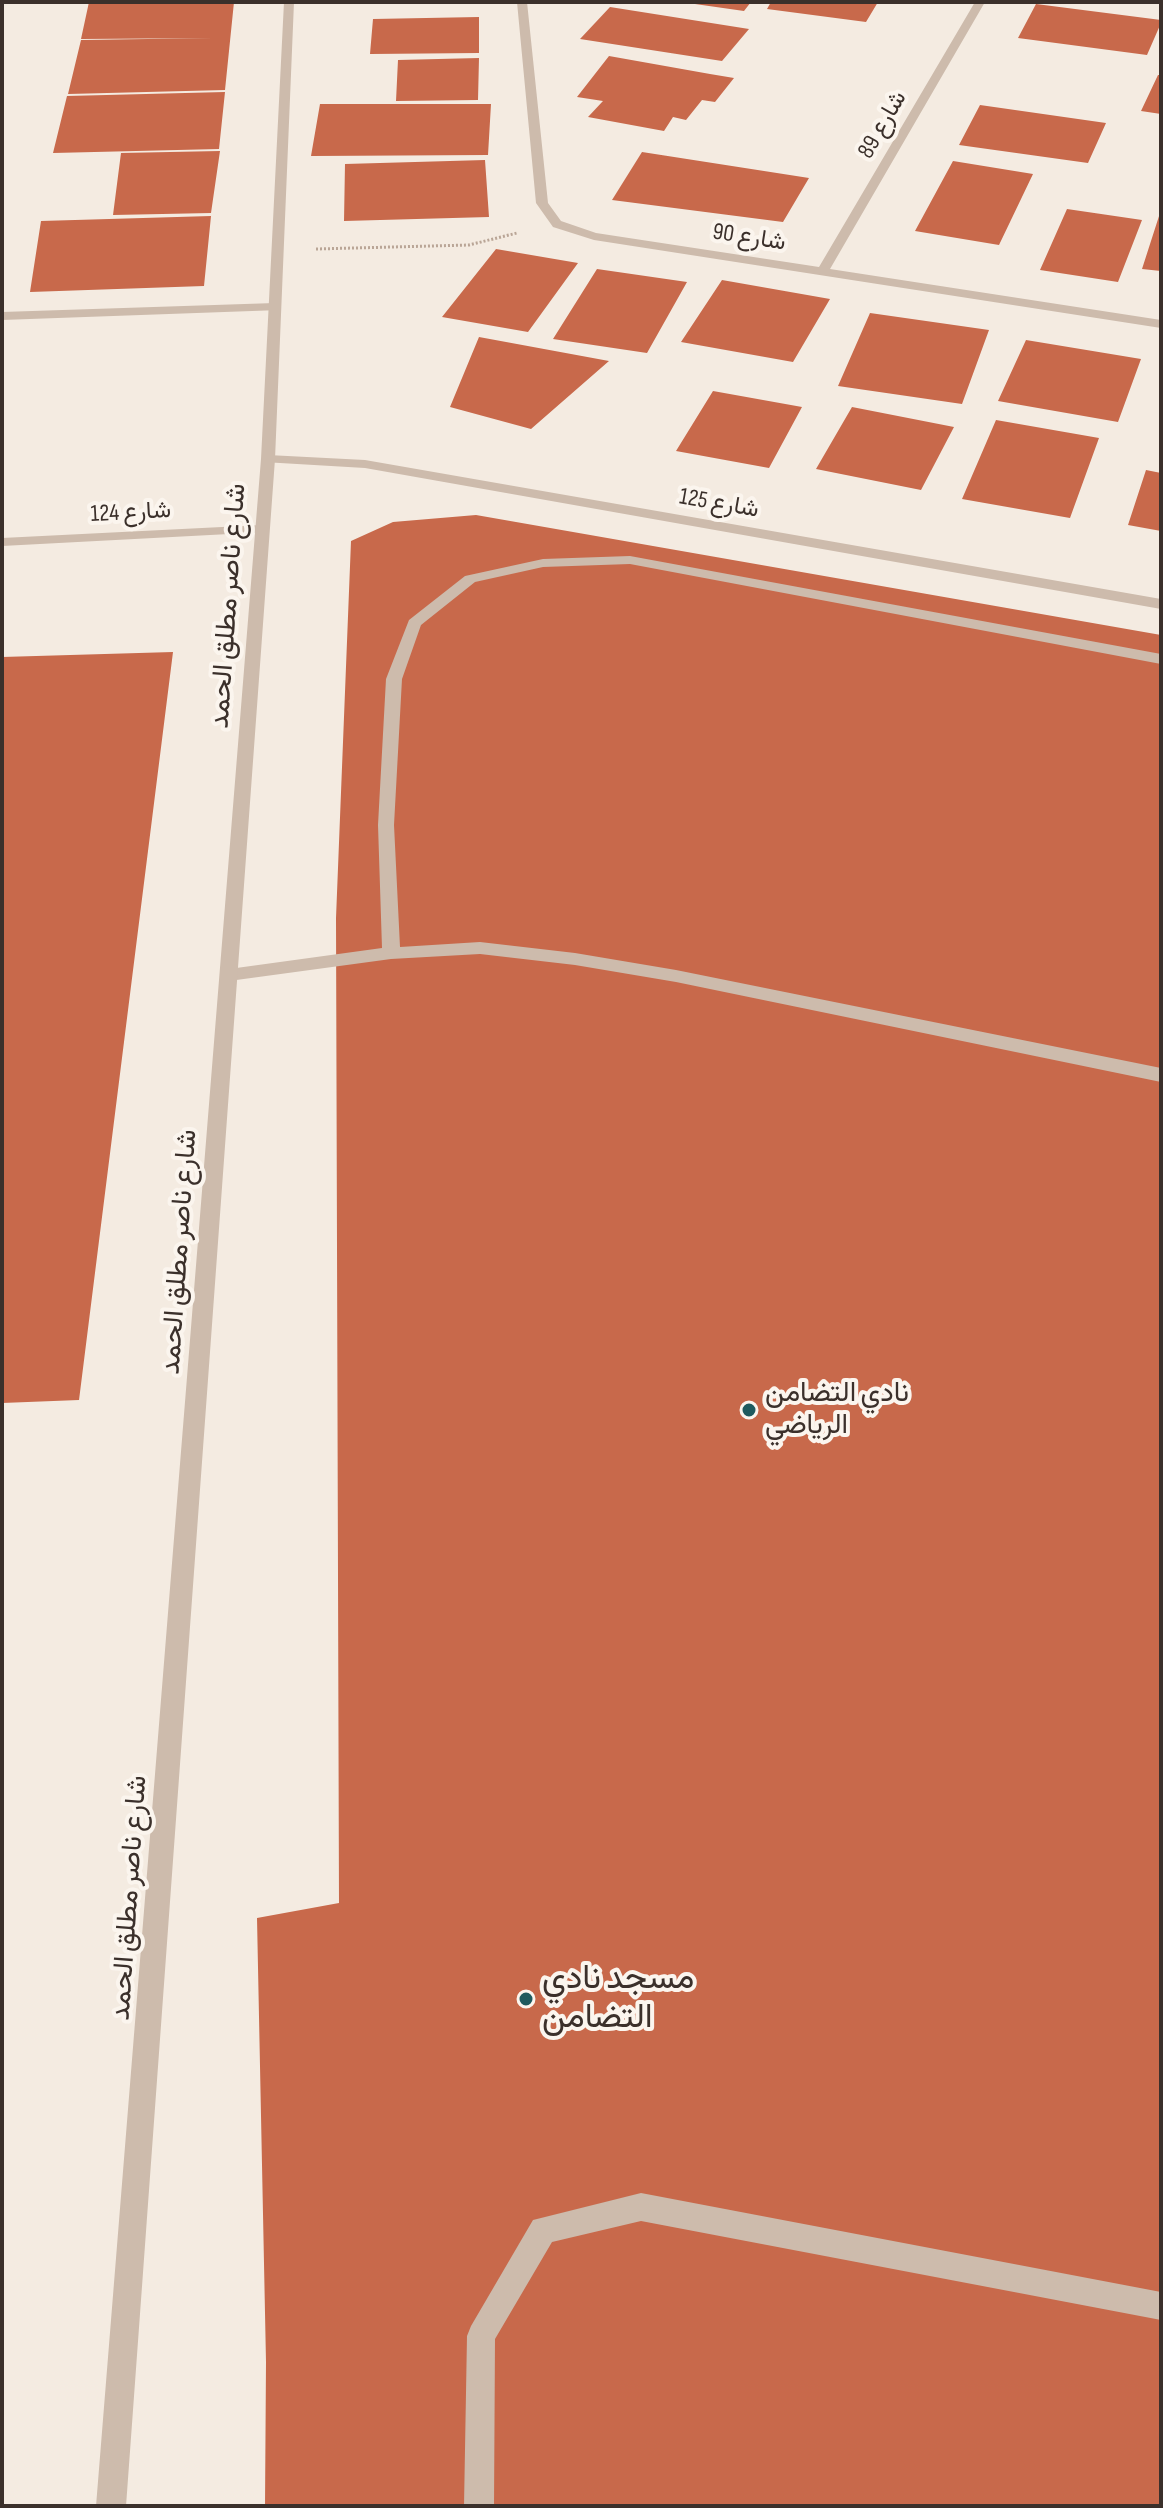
<!DOCTYPE html>
<html>
<head>
<meta charset="utf-8">
<style>
  body { margin:0 }
  #map { position:relative; width:1163px; height:2508px; overflow:hidden; background:#f4ebe1; font-family:"Sofia Sans Condensed",sans-serif }
  canvas { display:block }
  .frame { position:absolute; inset:0; border:4px solid #3b302b; pointer-events:none }
</style>
</head>
<body>
<div id="map">
<canvas width="1163" height="2508"></canvas>
<div class="frame"></div>
</div>
<script>
const context = document.querySelector('canvas').getContext('2d');
context.lineJoin = 'round';
function fill(path, color) {
  context.fillStyle = color;
  context.fill(path, 'evenodd');
}
function shape(rows) {
  const path = new Path2D();
  for (const r of rows) {
    path.moveTo(r[0], r[1]);
    for (let i = 2; i < r.length; i += 2) path.lineTo(r[i], r[i + 1]);
  }
  return path;
}
function trace(path, color, width, dash) {
  context.strokeStyle = color;
  context.lineWidth = width;
  context.lineCap = dash ? 'butt' : 'round';
  context.setLineDash(dash || []);
  context.stroke(path);
}
function label(font, color, halo, rows, align = 'center') {
  context.font = font + ' "Sofia Sans Condensed",Vazirmatn,sans-serif';
  context.lineWidth = 8;
  context.setLineDash([]);
  context.textBaseline = 'middle';
  context.strokeStyle = halo;
  context.fillStyle = color;
  for (const [text, x, y, turn = 0] of rows) {
    context.save();
    context.translate(x, y);
    context.rotate((+turn || 0) * Math.PI / 180);
    context.textAlign = isNaN(turn) ? turn : align;
    if (halo) context.strokeText(text, 0, 0);
    context.fillText(text, 0, 0);
    context.restore();
  }
}
fill(shape([
  [89,2,234,2,225,90,68,94,81,40,215,38,81,39],
  [681,2,751,2,744,11],
  [771,2,878,2,866,22,767,9],
  [1036,4,1161,20,1161,23,1147,55,1018,38],
  [610,7,749,29,722,61,580,39],
  [479,17,479,53,370,54,373,19],
  [609,56,710,74,734,78,715,102,702,100,686,120,673,117,664,131,588,117,603,101,577,97],
  [479,58,478,100,396,101,398,60],
  [1158,75,1161,75,1161,114,1141,111],
  [225,92,219,149,53,153,67,96],
  [320,104,491,104,488,155,311,156],
  [980,105,1106,123,1088,163,959,145],
  [220,151,211,213,113,215,121,153],
  [642,152,809,178,783,222,612,200],
  [485,160,489,217,344,221,345,164],
  [953,161,1033,174,999,245,915,231],
  [1067,209,1142,220,1118,282,1040,270],
  [1160,213,1161,271,1142,269],
  [211,216,204,286,30,292,41,221],
  [496,249,578,263,528,332,442,317],
  [597,269,687,282,647,353,553,339],
  [722,280,830,299,793,362,681,342],
  [870,313,989,330,962,404,838,386],
  [479,337,609,361,531,429,450,407],
  [1026,340,1141,359,1118,422,998,401],
  [713,391,802,407,769,468,676,451],
  [852,407,954,427,921,490,816,469],
  [996,420,1099,438,1070,518,962,499],
  [1146,470,1161,473,1161,531,1128,525],
  [476,515,1161,635,1161,2506,265,2506,266,2362,257,1918,339,1903,336,918,351,541,393,522],
  [173,652,79,1400,2,1403,2,657]
]), '#c8694b');
trace(shape([
  [316,249,469,245,517,233]
]), '#b9a596', 3, [2, 2]);
fill(shape([
  [275,303,281,307,280,310,2,320,2,312,275,303],
  [630,556,1161,654,1161,664,630,564,543,567,475,582,421,625,402,679,394,825,400,947,480,942,575,953,676,970,1161,1068,1161,1082,676,982,575,965,480,954,391,959,229,981,223,979,220,975,223,971,229,969,382,948,378,825,386,679,409,620,465,576,543,559,630,556],
  [641,2193,1161,2292,1161,2320,641,2221,552,2242,495,2339,494,2506,464,2506,467,2336,471,2326,533,2220,641,2193]
]), '#cdbbac');
fill(shape([
  [517,2,527,2,548,203,561,221,596,233,819,267,975,2,985,2,830,269,1161,320,1161,328,594,240,553,227,536,203,517,2],
  [268,455,365,460,1161,599,1161,609,365,468,263,462,261,459,268,455],
  [262,525,269,529,267,532,2,546,2,538,262,525]
]), '#cdbbac');
fill(shape([
  [284,2,294,2,275,459,126,2506,96,2506,261,459,284,2]
]), '#cdbbac');
for (const [x, y, r, color] of [
  [749,1410,8,"#1f5a5e"],
  [526,1999,8,"#1f5a5e"]
]) {
  const dot = new Path2D();
  dot.arc(x, y, r, 0, 2 * Math.PI);
  context.fillStyle = color;
  context.fill(dot);
  trace(dot, '#fbf5ee', 3);
}
label('24px', '#3b302b', '#fbf5ee', [
  ["شارع 89",883,125,-60],
  ["شارع 90",749,238,9],
  ["شارع 125",719,504,10],
  ["شارع 124",131,513,-3]
]);
label('28px', '#3b302b', '#fbf5ee', [
  ["شارع ناصر مطلق الحمد",229,606,-86],
  ["شارع ناصر مطلق الحمد",180,1252,-86],
  ["شارع ناصر مطلق الحمد",130,1898,-86]
]);
label('28px', '#3b302b', '#fbf5ee', [
  ["نادي التضامن",765,1394],
  ["الرياضي",765,1426]
], 'left');
label('34px', '#3b302b', '#fbf5ee', [
  ["مسجد نادي",542,1979],
  ["التضامن",542,2018]
], 'left');
</script>
</body>
</html>
